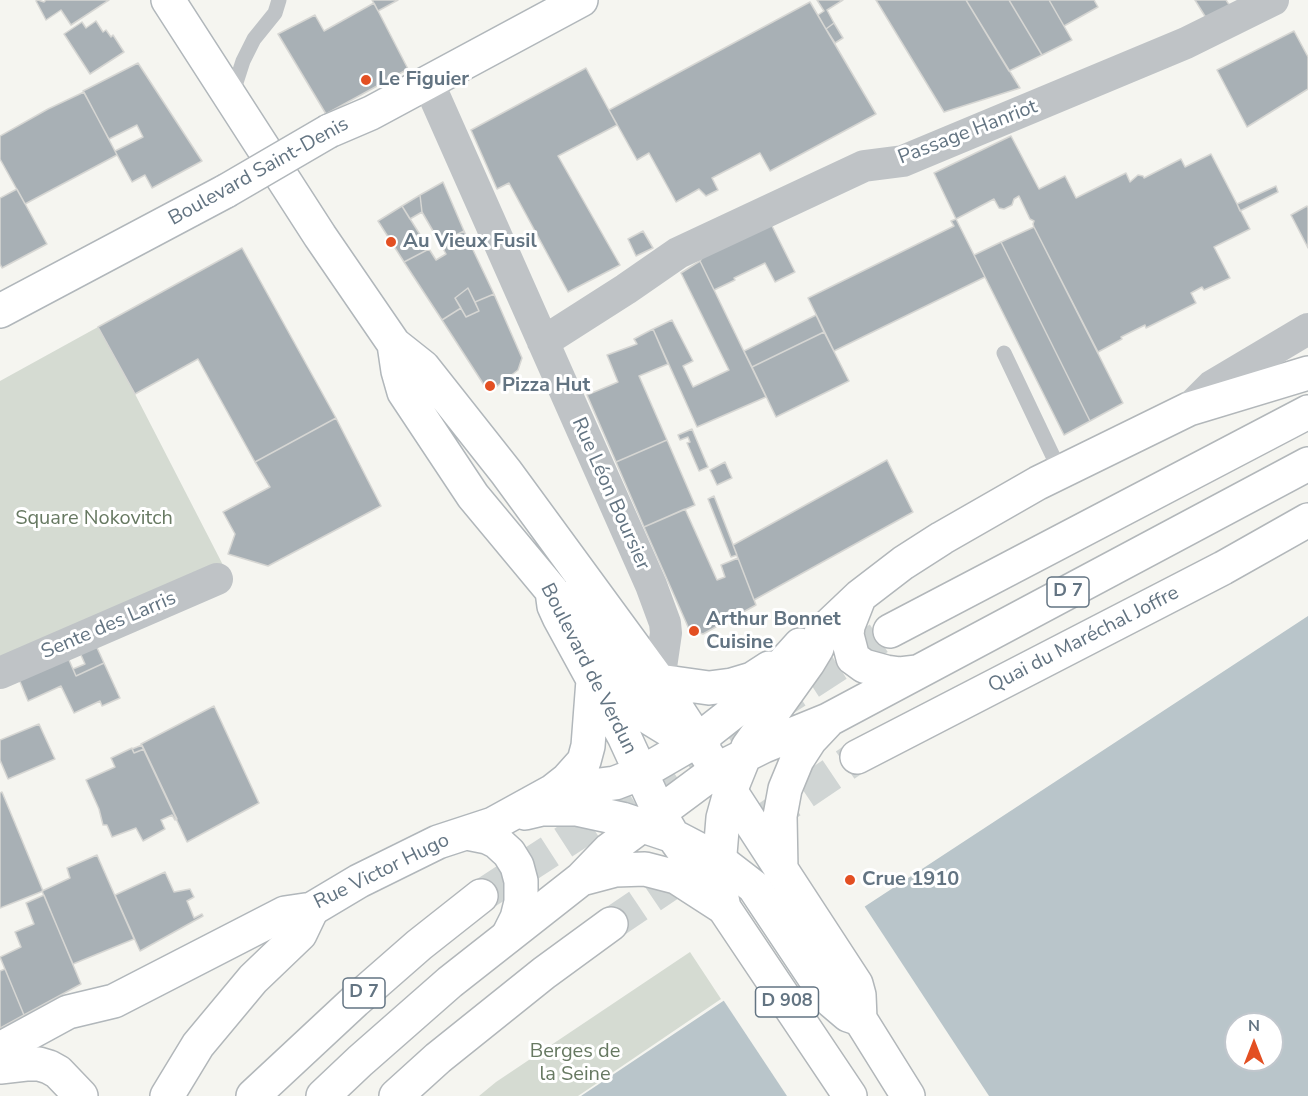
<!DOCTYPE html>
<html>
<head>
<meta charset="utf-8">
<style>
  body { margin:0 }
  #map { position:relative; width:1308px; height:1096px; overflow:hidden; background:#f5f5f0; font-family:"Nunito Sans",sans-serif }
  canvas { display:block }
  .north { position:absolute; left:1224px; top:1012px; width:60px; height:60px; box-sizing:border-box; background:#fff; border:2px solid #c1c7cd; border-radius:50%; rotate:0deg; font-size:16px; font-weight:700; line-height:24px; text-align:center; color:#637482 }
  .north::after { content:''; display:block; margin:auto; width:21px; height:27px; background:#e34f22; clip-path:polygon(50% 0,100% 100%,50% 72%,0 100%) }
</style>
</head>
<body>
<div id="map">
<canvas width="1308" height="1096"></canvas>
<div class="north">N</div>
</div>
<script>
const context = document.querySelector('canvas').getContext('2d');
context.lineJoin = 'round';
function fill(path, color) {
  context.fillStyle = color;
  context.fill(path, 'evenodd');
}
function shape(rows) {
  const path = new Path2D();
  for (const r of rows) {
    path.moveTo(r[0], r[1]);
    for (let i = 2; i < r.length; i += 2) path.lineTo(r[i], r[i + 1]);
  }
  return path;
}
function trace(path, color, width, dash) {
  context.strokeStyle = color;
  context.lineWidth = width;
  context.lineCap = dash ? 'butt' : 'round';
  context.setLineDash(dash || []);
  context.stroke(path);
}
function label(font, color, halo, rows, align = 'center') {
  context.font = font + ' "Nunito Sans",sans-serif';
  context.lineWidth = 6;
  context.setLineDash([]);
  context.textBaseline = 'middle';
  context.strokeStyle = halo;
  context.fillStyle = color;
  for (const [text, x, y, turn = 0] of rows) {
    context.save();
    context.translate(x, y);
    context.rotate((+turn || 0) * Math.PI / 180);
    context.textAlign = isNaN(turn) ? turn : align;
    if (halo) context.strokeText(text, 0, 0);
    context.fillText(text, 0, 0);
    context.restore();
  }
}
fill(shape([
  [98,327,135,394,224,567,0,663,0,381],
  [690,952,721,999,578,1096,479,1096,496,1082]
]), '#d5dbd2');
fill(shape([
  [1308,616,1308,1096,581,1096,864,907],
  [1236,1024,1272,1024,1272,1060,1236,1060]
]), '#b9c5ca');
fill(shape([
  [863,904,989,1096,787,1096,722,998]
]), '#f5f5f0');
const building = shape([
  [38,0,44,2,46,0,109,0,71,25,61,10,46,20,36,1,38,0],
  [372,0,398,0,378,11,372,0],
  [817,0,843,0,827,10,834,23,826,29,818,15,824,11,817,0],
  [876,0,966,0,1020,88,944,112,876,0],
  [966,0,1009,0,1042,55,1009,71,966,0],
  [1009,0,1049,0,1072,40,1042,55,1009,0],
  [1049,0,1094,0,1098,7,1064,26,1049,0],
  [1195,0,1226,0,1232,9,1208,21,1195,0],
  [810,2,876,114,770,171,760,153,712,178,718,190,706,196,699,189,676,202,649,153,637,160,609,110,810,2],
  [374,3,408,69,326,114,278,34,315,15,324,31,374,3],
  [96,21,103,32,106,30,111,37,113,35,124,52,90,74,64,34,82,22,86,28,96,21],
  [834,23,843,38,835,43,826,29,834,23],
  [1294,31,1308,57,1308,89,1247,127,1217,70,1294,31],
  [138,63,202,161,152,188,145,175,132,182,115,151,143,137,137,125,109,139,83,91,138,63],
  [586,68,617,125,558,156,620,265,568,292,509,183,497,189,471,130,586,68],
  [84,92,117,155,25,204,0,159,0,136,48,109,84,92],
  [1011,136,1039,189,1065,176,1076,198,1126,173,1130,182,1138,175,1143,176,1144,178,1181,159,1185,167,1211,154,1250,229,1214,247,1230,278,1204,290,1202,287,1191,293,1196,303,1146,328,1145,325,1121,337,1122,339,1098,352,1034,227,1033,224,1034,221,1030,219,1019,196,1014,199,1012,205,1004,209,999,208,994,199,956,219,934,173,1011,136],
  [443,182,464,231,440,243,422,212,420,195,443,182],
  [1276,186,1278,192,1240,211,1237,204,1276,186],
  [17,189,47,244,2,268,0,264,0,198,17,189],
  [420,195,422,212,410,219,402,206,420,195],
  [402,206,429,249,404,262,378,221,402,206],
  [1307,206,1308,208,1308,248,1291,215,1307,206],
  [956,219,985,277,834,351,808,298,954,226,951,221,956,219],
  [770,222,795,272,775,282,765,263,734,278,735,280,714,290,700,261,710,246,770,222],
  [1034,227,1123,403,1090,421,1001,242,1034,227],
  [464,231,494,294,475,302,468,288,455,298,461,308,442,320,404,262,429,249,436,260,446,254,440,243,464,231],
  [643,231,653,248,636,256,628,239,643,231],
  [1001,242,1090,421,1064,435,974,255,1001,242],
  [242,248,336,418,255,462,198,359,135,394,98,327,242,248],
  [700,261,766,397,697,427,653,329,672,320,693,361,683,366,693,387,729,370,681,273,700,261],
  [468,288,479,311,466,317,455,298,468,288],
  [494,294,522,358,518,370,496,387,484,385,442,320,461,308,466,317,479,311,475,302,494,294],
  [816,315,824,332,752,367,744,351,816,315],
  [653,329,668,364,639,376,667,440,616,462,587,395,618,382,607,355,637,344,634,339,653,329],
  [824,332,849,381,776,417,752,367,824,332],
  [336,418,381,506,268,566,228,554,235,534,223,512,270,487,255,462,336,418],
  [692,429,708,467,699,471,687,443,690,442,688,437,680,440,678,435,692,429],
  [667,440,695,505,644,527,616,462,667,440],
  [887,460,913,512,754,600,733,545,887,460],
  [725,462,732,478,717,485,710,470,725,462],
  [714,496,737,555,731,557,708,499,714,496],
  [685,509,717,580,725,577,721,565,738,558,756,605,703,634,689,629,644,527,685,509],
  [93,639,104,663,76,676,73,669,85,664,77,646,93,639],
  [65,651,76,676,104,663,120,698,102,706,100,701,74,713,61,686,28,701,16,672,65,651],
  [214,706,259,803,187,842,141,744,214,706],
  [39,724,55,759,8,779,0,760,0,740,39,724],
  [142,745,144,749,134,753,132,749,142,745],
  [132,748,134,753,144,749,177,819,175,820,172,815,161,820,165,829,143,841,136,828,112,837,107,825,103,825,99,809,86,780,115,767,111,758,132,748],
  [2,792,43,891,0,908,0,793,2,792],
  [97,855,134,939,73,964,42,891,70,878,67,868,97,855],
  [165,872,174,892,190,889,194,897,187,901,194,918,202,914,203,916,140,951,115,895,165,872],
  [44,895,81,984,24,1015,0,957,21,947,15,932,34,924,26,903,44,895],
  [5,969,24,1015,0,1028,0,971,5,969]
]);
fill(building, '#a8b0b5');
trace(building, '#d6d6d3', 1.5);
trace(shape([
  [764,820,857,757],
  [481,896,890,631],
  [611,924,697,866]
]), '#d0d5d4', 33, [33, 16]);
const secondary = shape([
  [168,0,320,236,394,344,423,367,506,472,659,681,781,869],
  [329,131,371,113,581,0],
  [0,311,226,191],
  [394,344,398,371,404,392,473,496,552,591,554,606,559,617,624,736,659,812,673,836,724,908],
  [573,597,651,719,669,730,704,742],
  [659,681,709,688,732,685,752,679,769,668],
  [553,791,615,783,641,773,698,740,754,696,800,645],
  [525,813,542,809,576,809,622,819,673,836,719,860,754,887,828,998,848,1015,860,1019],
  [467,833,487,837,497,842,509,853,517,866,521,881,521,902,517,918,508,936],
  [0,1049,68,1012,114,1001,285,913,312,909,359,881,438,842,493,824,553,791,567,780,584,761,588,746,593,680]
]);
const primary = shape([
  [859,598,848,626,847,635,853,658,864,666,886,672,900,674,917,672],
  [890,631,1308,412],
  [827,722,810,740,797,760,785,789,780,816,781,869,856,984,859,995,860,1019,908,1096],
  [857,757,1223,568,1308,520],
  [581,879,615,870,645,869,676,877,724,908],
  [0,1067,26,1064,39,1064,49,1067,58,1072,81,1096],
  [167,1096,198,1045,253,979,300,934,312,909],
  [253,1096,355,1001,419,945,481,896],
  [323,1096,360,1061,450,982,581,879,609,850,718,769,764,746,828,720,1308,464],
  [396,1096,438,1058,544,973,611,924],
  [850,1096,724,908,718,878,723,818,731,789,748,747,808,663,817,648,821,633,860,596,903,563,942,538,1038,483,1189,409,1308,373]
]);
trace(secondary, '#b1b7bb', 36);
trace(primary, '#b2b7ba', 36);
trace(shape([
  [232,95,243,61,254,39,275,13,279,0],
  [1004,353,1060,471]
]), '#bfc3c6', 15);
trace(shape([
  [428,82,651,585,665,623,666,633,659,681],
  [543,342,626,289,678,253,864,166,903,161,1186,43,1273,0],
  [1189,409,1212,386,1308,329],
  [0,673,217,579]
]), '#bfc3c6', 32);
trace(secondary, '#fff', 33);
trace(primary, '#fff', 33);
const secondaryBridge = shape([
  [226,191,329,131]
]);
trace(secondaryBridge, '#b1b7bb', 36, []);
trace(secondaryBridge, '#fff', 33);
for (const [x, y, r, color] of [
  [366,80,6,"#e34f22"],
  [391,242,6,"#e34f22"],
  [490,386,6,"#e34f22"],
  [694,631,6,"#e34f22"],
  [850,880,6,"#e34f22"]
]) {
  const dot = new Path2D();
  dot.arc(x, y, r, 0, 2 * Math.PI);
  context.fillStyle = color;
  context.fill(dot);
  trace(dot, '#fff', 2);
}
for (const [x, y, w] of [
  [1068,592,42],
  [364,993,42],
  [787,1002,63]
]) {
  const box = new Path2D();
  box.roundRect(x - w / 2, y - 15, w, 30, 4.5);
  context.fillStyle = '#fff';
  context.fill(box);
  trace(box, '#637482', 1.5);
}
label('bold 18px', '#637482', null, [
  ["D 7",1068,592],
  ["D 7",364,993],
  ["D 908",787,1002]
]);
label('bold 20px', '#637482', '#fff', [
  ["Le Figuier",378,80],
  ["Au Vieux Fusil",403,242],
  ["Pizza Hut",502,386],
  ["Arthur Bonnet",706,620],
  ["Cuisine",706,643],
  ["Crue 1910",862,880]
], 'left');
label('20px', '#637482', '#fff', [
  ["Passage Hanriot",968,133,-21],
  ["Boulevard Saint-Denis",259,172,-29],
  ["Rue Léon Boursier",610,494,66],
  ["Sente des Larris",109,626,-23],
  ["Quai du Maréchal Joffre",1084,640,-27],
  ["Boulevard de Verdun",588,669,63],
  ["Rue Victor Hugo",382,872,-26]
]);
label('20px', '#677962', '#fff', [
  ["Square Nokovitch",94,519],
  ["Berges de",575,1052],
  ["la Seine",575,1075]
]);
</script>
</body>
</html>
